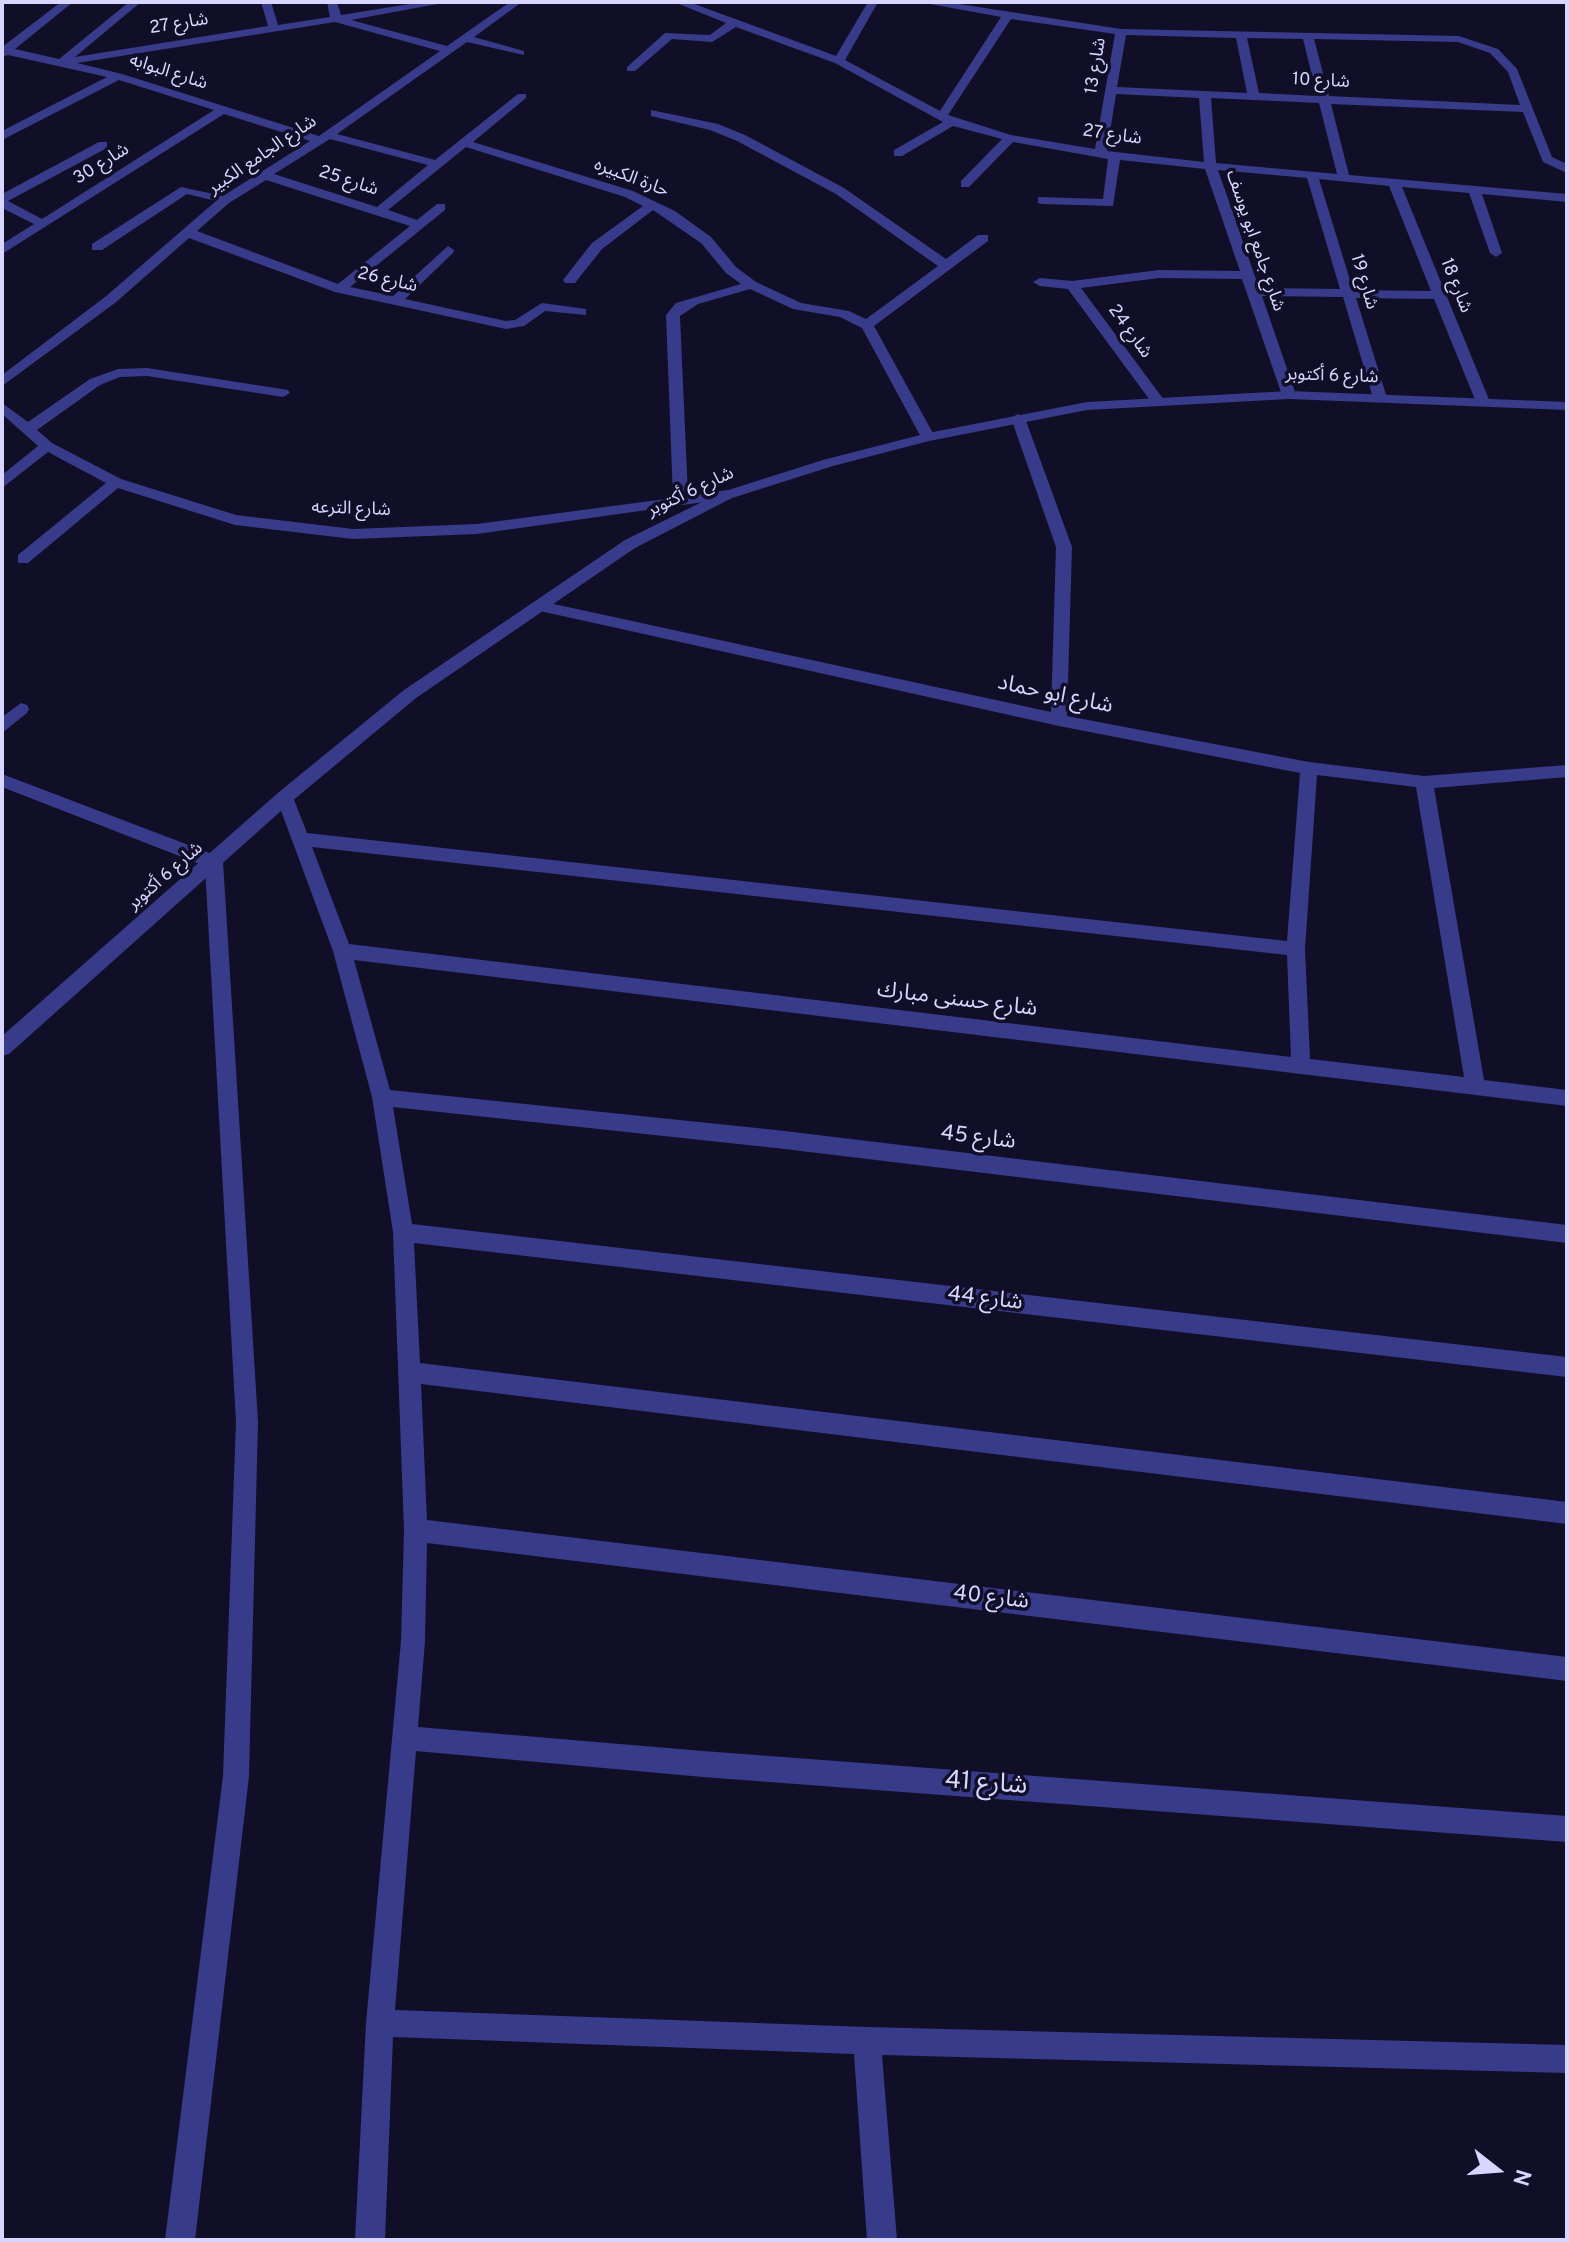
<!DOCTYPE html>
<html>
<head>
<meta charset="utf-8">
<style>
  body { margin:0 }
  #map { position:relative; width:1569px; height:2242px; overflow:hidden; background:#110f28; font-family:Overpass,sans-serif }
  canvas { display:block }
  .frame { position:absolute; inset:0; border:4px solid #d8d6ff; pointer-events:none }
  .north { position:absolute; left:1457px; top:2130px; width:80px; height:80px; -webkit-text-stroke:6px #110f28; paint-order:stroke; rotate:107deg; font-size:22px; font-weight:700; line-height:32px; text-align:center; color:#d8d6ff }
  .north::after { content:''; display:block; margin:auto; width:28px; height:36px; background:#d8d6ff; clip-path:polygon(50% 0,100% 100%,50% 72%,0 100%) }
</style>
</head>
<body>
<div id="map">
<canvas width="1569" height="2242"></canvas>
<div class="frame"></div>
<div class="north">N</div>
</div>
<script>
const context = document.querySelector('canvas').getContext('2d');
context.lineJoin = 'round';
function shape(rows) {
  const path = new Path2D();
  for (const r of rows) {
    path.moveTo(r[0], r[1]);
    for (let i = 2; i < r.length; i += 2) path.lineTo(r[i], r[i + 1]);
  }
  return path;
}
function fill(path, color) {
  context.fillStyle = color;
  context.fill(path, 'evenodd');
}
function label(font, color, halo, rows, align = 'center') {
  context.font = font + ' Overpass,"Noto Sans Arabic",sans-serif';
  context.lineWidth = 7;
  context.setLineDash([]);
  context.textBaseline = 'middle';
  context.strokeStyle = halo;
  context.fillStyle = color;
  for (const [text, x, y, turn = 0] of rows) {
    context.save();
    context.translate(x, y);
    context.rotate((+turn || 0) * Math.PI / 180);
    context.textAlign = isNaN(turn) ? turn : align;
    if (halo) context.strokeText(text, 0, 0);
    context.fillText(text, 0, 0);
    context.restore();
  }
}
fill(shape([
  [61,2,73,2,15,49,59,59,129,2,141,2,75,57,268,26,261,2,271,2,278,25,330,17,327,2,337,2,341,15,422,2,448,2,351,20,447,46,510,2,522,2,474,37,524,51,524,55,467,42,337,134,435,160,518,94,526,94,526,98,473,142,633,191,675,211,711,237,736,267,756,282,801,303,849,311,866,319,938,266,836,194,737,141,710,130,651,116,651,110,718,124,745,135,844,188,946,259,978,235,988,235,988,241,874,326,935,437,928,441,921,437,862,328,840,317,793,309,750,289,698,304,680,316,688,496,727,490,732,492,732,498,477,534,353,539,235,525,118,488,28,563,18,563,18,555,106,483,48,452,2,488,2,475,38,446,2,414,2,403,28,422,90,379,118,369,147,368,288,390,290,393,283,397,147,376,120,377,100,385,37,430,52,443,121,479,236,515,353,529,477,524,673,498,666,315,676,303,741,284,726,273,701,243,653,210,602,249,575,283,565,283,563,280,592,243,643,206,625,197,466,147,388,210,417,220,437,204,445,204,445,210,350,287,393,296,448,246,454,250,453,253,405,299,506,321,515,320,542,303,586,309,586,315,545,311,524,326,506,329,335,292,189,238,115,303,2,386,2,375,105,297,216,201,187,194,102,250,92,250,92,244,181,187,223,196,310,141,224,114,2,254,2,244,34,224,2,208,2,194,99,142,107,142,107,148,8,201,42,219,214,110,119,80,2,140,2,131,107,77,8,55,2,57,2,47,61,2],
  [335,22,440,51,319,136,122,74,77,63,335,22],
  [330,139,428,165,377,207,274,174,330,139],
  [266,180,410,226,338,284,197,231,229,203,266,180],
  [674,2,689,2,836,56,868,2,878,2,845,60,940,111,1001,17,919,2,946,2,1121,29,1459,36,1498,49,1517,69,1552,157,1567,164,1567,173,1543,162,1523,112,1331,104,1349,175,1567,194,1567,202,1482,194,1502,253,1496,257,1490,253,1469,193,1402,187,1490,402,1488,405,1478,405,1476,402,1434,299,1356,298,1387,398,1380,402,1373,398,1343,297,1262,296,1296,395,1289,399,1282,395,1242,279,1159,278,1081,288,1164,400,1157,404,1152,403,1068,289,1040,286,1033,282,1040,278,1072,281,1159,270,1240,271,1205,169,1120,160,1113,206,1042,204,1038,203,1038,197,1103,199,1108,159,1013,142,969,187,961,187,961,181,1002,139,953,126,902,156,894,156,894,150,943,122,835,63,736,27,712,42,672,39,635,71,627,71,627,67,665,33,710,35,726,23,674,2],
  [1011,19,1115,34,1095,149,1011,135,948,115,1011,19],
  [1126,35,1236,38,1247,93,1117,87,1126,35],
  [1247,38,1303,39,1317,96,1259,93,1247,38],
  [1314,39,1458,42,1490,53,1508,72,1520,105,1329,96,1314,39],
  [1116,94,1199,98,1204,162,1107,151,1116,94],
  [1211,98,1319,103,1337,174,1216,163,1211,98],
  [1218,170,1307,178,1340,289,1259,288,1218,170],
  [1319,179,1389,186,1431,291,1353,290,1319,179],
  [1018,414,1025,418,1072,547,1067,716,1309,762,1424,776,1567,765,1567,777,1434,788,1484,1080,1567,1090,1567,1106,354,960,390,1090,776,1130,1567,1225,1567,1243,776,1148,393,1107,412,1224,1567,1357,1567,1377,414,1243,420,1363,1567,1502,1567,1524,421,1384,427,1520,1567,1657,1567,1681,427,1543,425,1641,418,1727,703,1751,1567,1816,1567,1842,703,1777,416,1751,395,2010,867,2027,1567,2045,1567,2073,882,2055,897,2240,867,2240,854,2054,393,2037,385,2240,355,2240,366,2023,401,1641,404,1530,393,1232,372,1097,333,951,276,797,285,791,291,792,307,833,1287,941,1300,773,1059,726,540,611,532,606,540,601,1051,712,1056,547,1011,418,1018,414],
  [1317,775,1416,787,1464,1077,1310,1059,1305,949,1317,775],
  [312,847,1287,955,1291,1057,349,944,312,847],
  [21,703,27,705,29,709,27,713,2,733,2,717,21,703],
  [2,774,220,857,223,862,258,1422,249,1776,195,2240,165,2240,223,1776,236,1422,205,866,2,787,2,774]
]), '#383b89');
fill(shape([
  [1289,391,1567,402,1567,410,1289,399,1087,410,929,441,833,466,732,498,635,548,416,698,291,802,9,1054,2,1056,2,1036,279,792,404,690,625,540,722,492,823,460,928,433,1087,402,1289,391]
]), '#383b89');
label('18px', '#d8d6ff', '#110f28', [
  ["شارع 27",179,25,-9],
  ["شارع 13",1097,66,-81],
  ["شارع البوابه",168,73,18],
  ["شارع 10",1321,82,3],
  ["شارع 27",1112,136,8],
  ["شارع الجامع الكبير",263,156,-34],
  ["شارع 30",102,165,-32],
  ["حارة الكبيره",631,179,21],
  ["شارع 25",348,182,18],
  ["شارع جامع ابو يوسف",1254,241,71],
  ["شارع 26",387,281,13],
  ["شارع 19",1363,282,73],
  ["شارع 18",1455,286,68],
  ["شارع 24",1129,332,54],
  ["شارع 6 أكتوبر",1332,377,2],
  ["شارع 6 أكتوبر",691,493,-25],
  ["شارع الترعه",351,510,2],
  ["شارع 6 أكتوبر",166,877,-41]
]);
label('22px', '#d8d6ff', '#110f28', [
  ["شارع ابو حماد",1055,696,12],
  ["شارع حسنى مبارك",957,1001,7],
  ["شارع 45",978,1139,7],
  ["شارع 44",985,1300,7],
  ["شارع 40",991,1599,7]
]);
label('26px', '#d8d6ff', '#110f28', [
  ["شارع 41",986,1785,4]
]);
</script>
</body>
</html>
